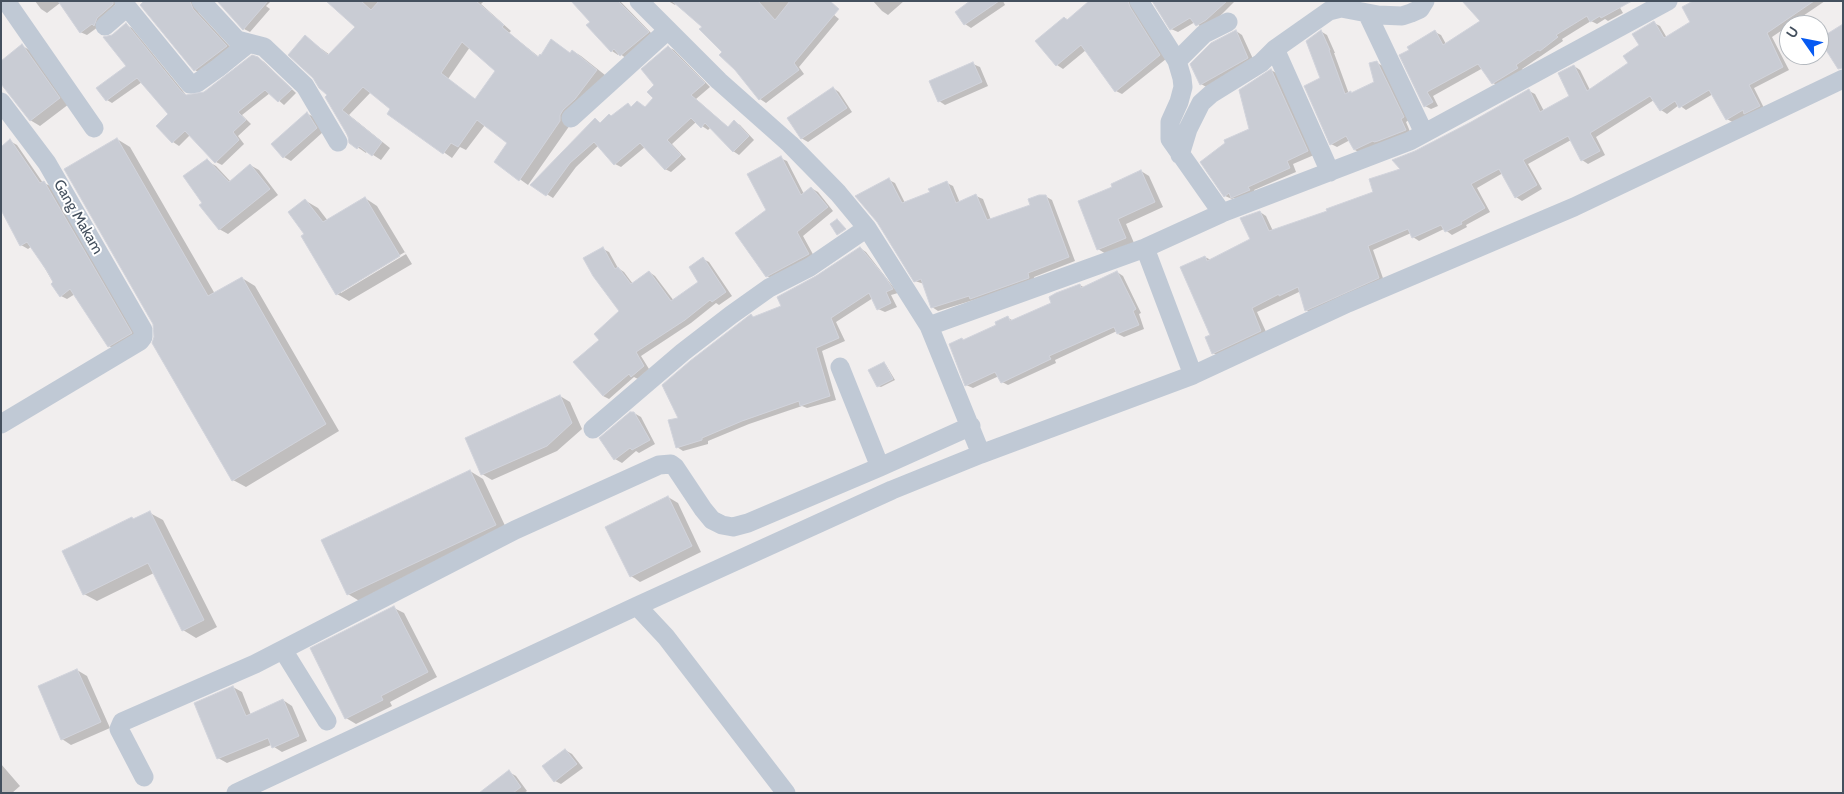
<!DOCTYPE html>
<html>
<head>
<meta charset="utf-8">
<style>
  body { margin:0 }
  #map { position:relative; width:1844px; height:794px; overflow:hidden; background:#f1eeee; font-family:Cabin,sans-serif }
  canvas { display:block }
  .frame { position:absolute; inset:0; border:2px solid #44505e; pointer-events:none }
  .north { position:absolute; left:1779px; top:15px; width:50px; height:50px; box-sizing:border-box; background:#fff; border:1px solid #b4b9bf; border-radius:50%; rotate:303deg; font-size:14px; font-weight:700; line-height:20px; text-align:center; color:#44505e }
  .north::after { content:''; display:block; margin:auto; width:18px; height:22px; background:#075af2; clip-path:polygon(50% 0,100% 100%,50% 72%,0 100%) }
</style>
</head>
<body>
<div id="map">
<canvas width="1844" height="794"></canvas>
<div class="frame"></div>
<div class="north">U</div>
</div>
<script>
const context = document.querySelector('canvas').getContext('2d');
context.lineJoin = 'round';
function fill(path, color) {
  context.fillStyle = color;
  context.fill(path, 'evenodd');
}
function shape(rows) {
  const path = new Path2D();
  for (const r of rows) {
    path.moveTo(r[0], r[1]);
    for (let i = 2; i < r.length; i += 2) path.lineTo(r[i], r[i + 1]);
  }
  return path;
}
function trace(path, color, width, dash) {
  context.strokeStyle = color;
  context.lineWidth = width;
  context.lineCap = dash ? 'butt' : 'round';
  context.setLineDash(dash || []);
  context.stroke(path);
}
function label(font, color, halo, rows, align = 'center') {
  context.font = font + ' Cabin,sans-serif';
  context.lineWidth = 4;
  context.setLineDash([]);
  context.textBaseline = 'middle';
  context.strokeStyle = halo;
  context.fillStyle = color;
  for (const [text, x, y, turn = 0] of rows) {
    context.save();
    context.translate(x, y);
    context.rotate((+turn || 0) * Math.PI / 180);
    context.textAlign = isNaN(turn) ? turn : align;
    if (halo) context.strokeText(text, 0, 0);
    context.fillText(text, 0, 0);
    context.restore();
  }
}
fill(shape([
  [35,1,118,1,98,27,87,35,80,32,60,3,47,13,41,9],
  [146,1,198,1,196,7,199,13,233,50,201,74,195,70],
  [218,1,271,1,266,6,270,9,250,32,244,29],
  [327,1,484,1,481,4,511,31,509,33,539,57,560,46,571,54,573,51,581,56,605,75,528,185,496,162,508,142,485,125,466,150,460,147,452,158,388,113,392,108,371,92,349,115,390,148,381,160,367,151,366,153,350,142,305,37,330,55,357,27],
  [470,47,496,71,476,100,448,79],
  [576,1,620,1,654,36,627,59,619,53,618,55,612,51,588,25,591,22],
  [668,1,817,1,839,19,799,67,804,74,766,103,760,99,704,27,676,3,675,5],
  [873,1,904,1,888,15,882,11],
  [972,1,1003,1,1005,5,971,28,965,24],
  [1091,1,1135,1,1166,59,1122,94,1116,91,1086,50,1063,69,1057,65,1065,18,1069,20],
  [1154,1,1235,1,1213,23,1203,29,1195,22,1178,32,1171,29],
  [1696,1,1825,1,1772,37,1789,70,1754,88,1765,110,1734,123,1727,119,1713,94,1686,110,1679,105,1667,114,1661,110,1654,100,1596,137,1605,155,1588,164,1582,160,1571,140,1528,164,1542,189,1522,201,1516,197,1503,173,1477,188,1490,212,1466,225,1467,227,1452,235,1444,229,1419,241,1413,237,1411,233,1373,250,1384,281,1312,313,1306,310,1301,291,1257,312,1267,334,1219,356,1213,353,1205,257,1211,260,1252,240,1260,212,1266,216,1273,231,1328,212,1374,192,1402,170,1416,152,1529,91,1535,94,1544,111,1571,96,1574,66,1580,70,1590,90,1630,64,1654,23,1660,26,1667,38,1692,22],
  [1619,6,1623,13,1608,21,1605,19,1597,24,1591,21,1562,39,1563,41,1522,69,1523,71,1499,86,1493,83,1483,68,1433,96,1438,106,1431,109,1425,106,1410,50,1435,32,1441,35,1446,44,1482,21],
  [126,25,132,28,187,96,204,93,258,58,264,62,296,93,284,105,270,93,242,115,251,124,238,136,244,144,222,165,216,162,190,135,179,146,173,142,157,126,169,114,142,82,112,103,107,100,128,66,113,36],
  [1236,31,1242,35,1254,61,1208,88,1201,84],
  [1322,32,1327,35,1335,53,1334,53,1349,94,1353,94,1375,83,1377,63,1383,66,1409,120,1406,122,1411,134,1360,153,1355,150,1350,140,1337,147,1331,144,1322,79],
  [23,46,32,52,69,104,40,126,30,120],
  [668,47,674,50,710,87,696,99,729,128,735,122,740,125,754,140,739,155,733,151,711,127,708,130,696,122,672,144,686,159,671,172,665,169,645,147,621,167,615,164,599,145,576,167,553,198,532,185,596,120,601,123,612,117,628,105,632,107,646,108,655,98,656,85],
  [973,64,980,67,988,86,945,105,939,101],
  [1271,70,1278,74,1314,155,1293,164,1296,172,1254,190,1256,194,1238,200,1234,198,1232,199,1225,196,1227,144,1251,129],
  [833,88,839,92,852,112,808,142,801,138],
  [308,114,314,117,323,132,291,161,284,157,273,144],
  [117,139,130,147,215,294,242,278,255,286,339,431,246,487,233,480,156,337],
  [10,141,17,145,43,183,51,186,137,337,116,350,109,346,75,294,67,299,61,296,32,246,28,249,21,245],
  [780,158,787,161,804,194,811,188,818,192,833,211,803,236,815,258,774,280,767,276,767,211],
  [207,161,216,166,231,182,250,165,259,170,278,195,228,234,219,229,204,203],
  [1141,171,1149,176,1163,207,1126,224,1134,243,1106,254,1098,249,1114,188],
  [889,180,895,183,905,203,931,192,947,183,953,186,960,203,976,196,983,199,991,220,1032,206,1045,196,1052,200,1075,261,1034,277,1035,281,938,311,932,307,924,284,915,281],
  [365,198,377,206,412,264,349,301,337,294,306,234,306,201,318,208,328,221],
  [405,252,406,254,341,293,341,290],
  [860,248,866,252,898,293,891,295,897,307,885,312,878,309,873,298,836,322,845,341,822,351,836,400,807,408,802,406,749,424,708,441,708,444,683,451,677,447,680,418,751,316,755,318,783,307,817,277],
  [603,249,609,252,618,268,624,272,633,284,649,272,655,276,674,301,700,282,703,259,709,262,732,296,719,305,716,303,691,323,641,356,649,369,638,379,634,377,609,399,603,396,620,312],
  [1117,272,1123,276,1141,313,1139,314,1144,329,1124,337,1118,334,1117,331,1055,360,1056,363,1008,385,1002,382,999,376,973,388,966,385,964,341,998,325,1008,318,1014,321,1053,304,1080,285,1085,288],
  [884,363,886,365,895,380,881,387,878,386],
  [560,396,570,402,582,429,557,451,492,480,482,474],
  [634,413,641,417,655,444,639,453,636,451,622,463,615,459],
  [470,471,483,479,508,532,361,602,348,594],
  [668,497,678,503,701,552,640,582,631,576],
  [150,513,163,520,217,627,196,638,183,630,154,573,97,601,84,594,132,518,135,520],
  [394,608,404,613,437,677,390,702,392,706,356,724,346,718],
  [77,670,87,676,110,728,71,745,62,739],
  [233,687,242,692,251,715,283,700,292,706,307,741,282,752,271,745,227,763,218,758],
  [565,750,572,754,583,768,561,784,555,781],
  [1,764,20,786,12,793,1,793],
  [509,772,516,776,527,791,524,793,481,793]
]), '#0003');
const building = shape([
  [58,1,113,1,113,4,97,18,94,26,92,24,80,33,58,1],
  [144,1,190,1,193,9,227,46,194,71,140,5,144,1],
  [217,1,268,1,243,30,217,1],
  [326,1,361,1,371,10,379,1,476,1,504,25,502,27,538,57,540,54,541,55,551,39,570,53,572,50,597,70,575,99,563,110,560,115,560,121,519,181,494,162,507,143,477,120,458,147,451,143,443,154,387,114,390,109,363,87,342,110,382,142,372,156,359,146,357,149,349,143,348,136,325,97,327,95,319,88,313,78,288,55,305,35,328,55,355,27,326,1],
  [462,42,495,71,475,99,441,73,462,42],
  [571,1,618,1,649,32,620,56,614,49,611,52,586,25,590,22,571,1],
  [672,1,758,1,775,20,790,1,830,1,839,9,794,63,799,70,759,100,735,70,719,55,722,52,699,29,702,27,672,1],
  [970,1,999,1,964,25,955,12,970,1],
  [1089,1,1128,1,1130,7,1160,55,1115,92,1081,45,1056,66,1035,41,1064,17,1067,20,1089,1],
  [1152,1,1227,1,1206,20,1196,26,1190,18,1170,30,1152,1],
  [1462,1,1632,1,1601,18,1600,16,1590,22,1587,16,1556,35,1558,37,1540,51,1538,50,1516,65,1518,68,1492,84,1478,64,1427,92,1433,102,1424,107,1399,55,1409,50,1407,47,1435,30,1443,45,1480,21,1462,1],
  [1693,1,1814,1,1767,33,1783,67,1749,85,1760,106,1744,114,1743,110,1726,120,1709,90,1679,108,1675,101,1660,111,1650,96,1590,133,1600,151,1581,161,1568,136,1523,160,1537,185,1515,198,1499,169,1471,184,1485,208,1461,222,1462,224,1445,232,1441,225,1412,238,1408,229,1368,246,1379,278,1305,311,1298,287,1279,296,1279,294,1252,308,1261,331,1212,354,1205,337,1210,335,1180,267,1205,256,1207,261,1250,239,1240,218,1260,211,1269,231,1327,211,1326,209,1373,192,1369,179,1400,169,1392,160,1415,151,1471,122,1529,89,1540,112,1569,96,1558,73,1574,65,1587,91,1628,63,1623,56,1639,45,1632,34,1654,21,1664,38,1690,22,1682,7,1693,1],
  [126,23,181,91,186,95,204,92,252,55,258,57,292,89,278,102,265,90,238,112,246,120,233,132,239,140,215,163,185,131,172,143,156,126,168,114,137,78,106,101,96,88,126,66,103,37,112,35,126,23],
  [1843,24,1843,68,1838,69,1819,39,1843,24],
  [1236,30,1248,58,1200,85,1190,64,1211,43,1236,30],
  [1321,30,1330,50,1329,50,1345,94,1351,91,1351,93,1374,82,1369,63,1377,61,1404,117,1401,119,1406,130,1378,141,1374,142,1373,141,1354,150,1346,136,1330,145,1304,86,1320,78,1306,41,1321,30],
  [22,44,60,98,30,121,1,84,1,61,22,44],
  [668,46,705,83,691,95,728,127,734,120,749,136,733,152,705,123,701,128,691,118,667,140,681,155,665,170,640,143,614,165,594,142,570,163,546,196,530,185,595,118,600,123,609,114,611,116,628,103,631,107,637,101,645,107,653,98,647,92,654,85,641,69,668,46],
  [973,62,982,82,938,102,929,81,973,62],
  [1271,69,1308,151,1287,161,1290,168,1248,187,1250,190,1231,198,1229,193,1224,197,1200,162,1225,143,1224,140,1249,129,1239,90,1271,69],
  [833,87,847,108,801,139,787,118,833,87],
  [307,112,317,128,283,158,271,144,307,112],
  [117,138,208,296,242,277,326,424,232,481,152,343,154,337,153,324,64,169,117,138],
  [10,139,40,183,44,181,132,333,108,347,70,289,60,297,51,284,53,282,47,271,27,242,20,246,1,210,1,147,10,139],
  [781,156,801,195,811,187,828,207,797,232,809,254,766,277,735,233,766,210,747,174,781,156],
  [207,159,229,182,250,164,270,189,219,230,199,205,202,203,183,176,207,159],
  [1141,170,1155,202,1118,219,1126,238,1097,250,1078,201,1112,187,1111,184,1141,170],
  [889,178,902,203,930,192,928,189,947,181,956,203,976,194,987,220,1030,205,1028,199,1039,195,1046,195,1069,257,1028,273,1029,278,970,299,969,296,931,308,921,279,914,282,877,222,855,196,889,178],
  [365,197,400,256,336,295,301,236,304,234,288,212,305,199,323,222,365,197],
  [837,219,846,229,837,235,830,224,837,219],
  [603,247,615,269,618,267,631,284,649,271,671,301,698,282,689,267,703,257,726,292,712,302,710,300,685,320,636,352,644,366,631,377,629,374,603,396,573,362,599,340,594,334,619,311,593,276,583,258,603,247],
  [860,247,885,277,893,289,886,292,891,303,877,310,869,293,831,318,839,338,816,348,830,396,800,406,799,401,742,421,702,438,702,440,676,448,668,420,678,418,662,385,690,361,751,314,753,317,781,306,777,297,816,276,860,247],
  [1117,271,1136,309,1133,311,1139,325,1117,334,1114,327,1049,356,1051,359,1001,383,995,372,965,386,949,344,962,338,963,340,996,325,995,322,1008,316,1010,321,1051,303,1049,297,1056,293,1080,284,1081,288,1117,271],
  [884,362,893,379,877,387,868,370,884,362],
  [560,395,572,423,547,446,481,475,465,438,560,395],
  [630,412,634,412,650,440,632,450,630,448,614,460,599,438,630,412],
  [470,470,496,525,347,595,321,540,470,470],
  [668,496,692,546,630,577,605,527,668,496],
  [150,511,204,620,182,631,148,563,83,595,62,551,132,517,133,519,150,511],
  [394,606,428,672,381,696,383,700,345,719,310,648,394,606],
  [77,669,101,722,61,740,38,686,77,669],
  [233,686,246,716,283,699,299,736,272,748,268,738,217,759,194,703,233,686],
  [565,749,577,764,554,782,542,766,565,749],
  [509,770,521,787,513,793,479,793,509,770]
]);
fill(building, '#c9ccd4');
trace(building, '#d1d3db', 1);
trace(shape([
  [6,1,94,128],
  [201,1,237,40,264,47,305,86,338,142],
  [639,1,719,81,790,144,838,193,867,228,929,326,981,454,1193,375,1348,303,1574,207,1843,79],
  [1139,1,1177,61],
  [127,7,190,84,197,83,218,68,249,43],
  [1367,13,1424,133],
  [105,26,127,7,124,1],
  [1275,49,1330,172],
  [1,102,47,163,143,330,143,337,140,341,1,424],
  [571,118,668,30],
  [1180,155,1188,129,1201,103,1211,94,1261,63,1275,49,1329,11,1341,8,1378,15,1402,16,1411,13,1420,9,1425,1],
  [1222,213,1170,139,1170,122,1179,102,1183,87,1182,78,1177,61,1204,34,1228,22],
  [1145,248,1193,375],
  [929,326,1145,248,1222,213,1410,141,1668,1],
  [840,367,880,467],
  [593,429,683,352,731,315,769,288,810,267,867,228],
  [637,606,666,637,786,793],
  [283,650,327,721],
  [144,777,119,729,122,722,255,664,515,530,659,465,671,464,675,467,703,509,712,520,722,525,733,527,748,523,880,467,971,426],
  [236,793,637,606,892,490,981,454]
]), '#c0c9d5', 19);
label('15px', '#44505e', '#fff', [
  ["Gang Makam",78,217,60]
]);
</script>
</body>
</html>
